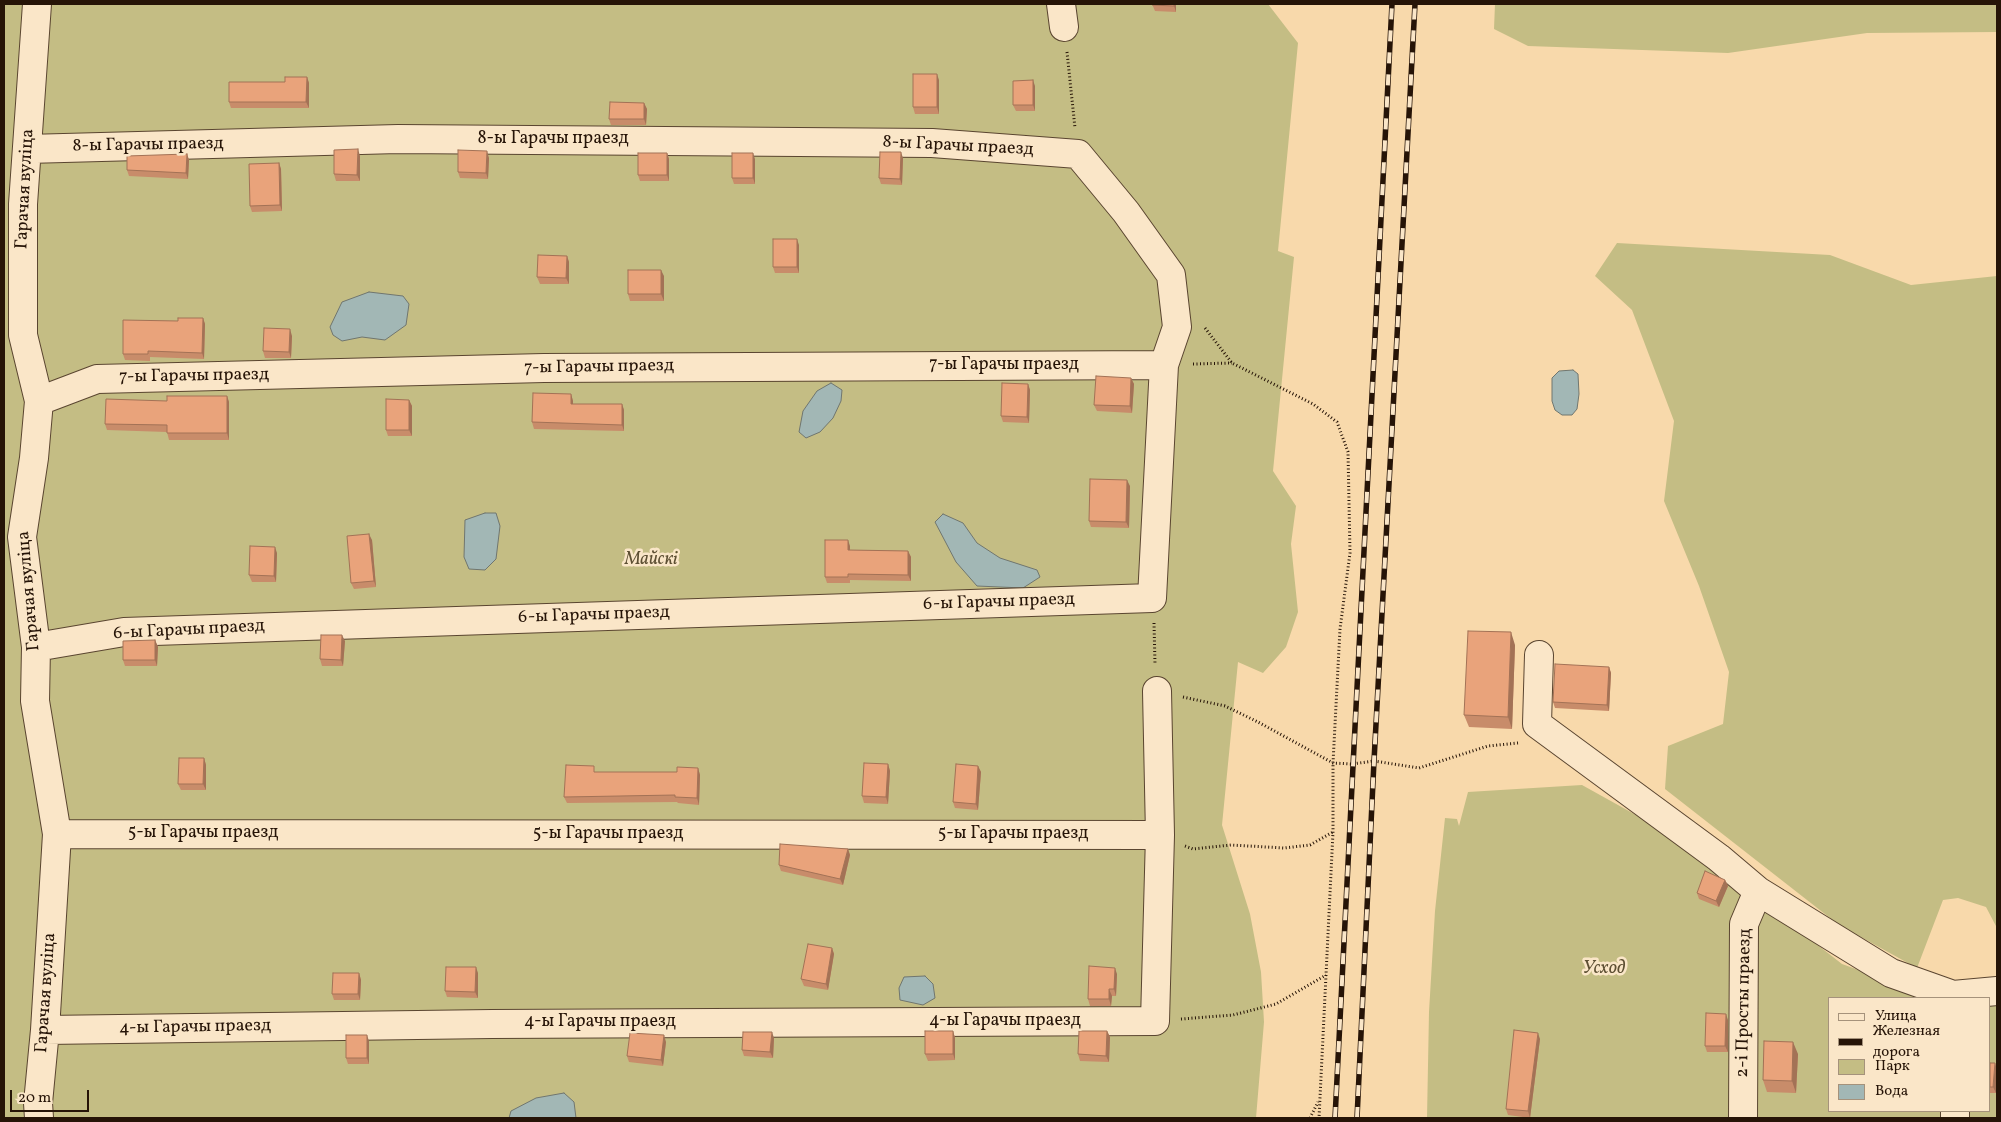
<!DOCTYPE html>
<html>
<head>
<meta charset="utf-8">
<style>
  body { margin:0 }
  #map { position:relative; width:2001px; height:1122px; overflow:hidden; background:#f8d9ab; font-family:Vollkorn,serif }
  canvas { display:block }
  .frame { position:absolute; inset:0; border:5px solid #261407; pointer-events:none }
  .legend { position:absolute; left:1828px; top:997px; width:162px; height:115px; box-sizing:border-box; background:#fae6c8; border:1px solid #a5927b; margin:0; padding:6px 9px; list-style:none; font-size:15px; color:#261407 }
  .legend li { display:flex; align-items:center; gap:10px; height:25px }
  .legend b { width:25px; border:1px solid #a5927b }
  .scale { position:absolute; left:10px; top:1090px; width:79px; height:22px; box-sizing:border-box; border:2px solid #261407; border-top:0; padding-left:6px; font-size:15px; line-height:18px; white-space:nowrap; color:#261407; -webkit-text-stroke:4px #fae6c8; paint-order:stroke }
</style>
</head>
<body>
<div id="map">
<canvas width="2001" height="1122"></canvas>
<div class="frame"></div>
<ul class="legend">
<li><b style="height:6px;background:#fae6c8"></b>Улица</li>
<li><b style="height:6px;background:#261407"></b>Железная дорога</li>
<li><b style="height:14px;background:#c4bd84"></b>Парк</li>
<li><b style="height:14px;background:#a2b7b5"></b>Вода</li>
</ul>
<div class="scale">20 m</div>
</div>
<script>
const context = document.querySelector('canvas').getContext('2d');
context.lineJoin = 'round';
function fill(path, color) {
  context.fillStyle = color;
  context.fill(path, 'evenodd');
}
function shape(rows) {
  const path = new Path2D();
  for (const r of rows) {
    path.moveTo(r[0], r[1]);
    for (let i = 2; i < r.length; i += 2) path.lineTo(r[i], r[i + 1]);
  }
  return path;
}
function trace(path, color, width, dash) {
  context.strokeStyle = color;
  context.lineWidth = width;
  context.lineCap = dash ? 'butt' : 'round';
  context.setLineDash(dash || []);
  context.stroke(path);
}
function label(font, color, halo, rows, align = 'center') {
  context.font = font + ' Vollkorn,serif';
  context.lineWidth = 5;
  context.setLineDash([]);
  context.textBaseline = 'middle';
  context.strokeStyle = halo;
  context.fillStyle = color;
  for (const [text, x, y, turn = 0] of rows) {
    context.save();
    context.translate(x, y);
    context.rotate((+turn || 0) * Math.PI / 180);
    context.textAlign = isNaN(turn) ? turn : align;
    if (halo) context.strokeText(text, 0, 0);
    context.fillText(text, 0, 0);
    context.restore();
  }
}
fill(shape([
  [4,4,1268,4,1298,43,1278,251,1294,257,1273,471,1296,506,1291,544,1298,612,1286,647,1263,673,1238,662,1222,825,1250,914,1261,972,1264,1022,1256,1118,4,1118],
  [1495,4,1997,4,1997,32,1867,33,1728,53,1528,46,1494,29],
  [1617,243,1830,255,1911,285,1997,276,1997,928,1986,907,1958,898,1943,900,1917,968,1839,925,1665,789,1668,746,1723,724,1729,672,1699,586,1664,501,1674,421,1632,310,1595,276],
  [1582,785,1645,820,1715,865,1842,964,1936,998,1830,998,1830,1111,1990,1111,1990,1006,1997,1005,1997,1118,1427,1118,1429,1012,1435,911,1445,818,1457,819,1459,826,1468,792]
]), '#c4bd84');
const water = shape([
  [369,292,403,296,409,304,406,325,385,340,362,337,342,341,333,335,330,327,342,302,369,292],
  [1573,370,1578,374,1579,394,1577,409,1572,415,1562,415,1555,410,1552,401,1552,378,1559,371,1573,370],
  [831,383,842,390,841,401,833,418,820,432,806,438,799,432,803,411,817,391,831,383],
  [485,513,496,513,500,526,496,559,485,570,469,569,464,557,465,520,485,513],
  [943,514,963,523,977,543,1000,558,1037,570,1040,577,1023,588,977,586,956,562,935,522,943,514],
  [925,976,933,984,935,998,923,1005,900,1000,899,988,904,977,925,976],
  [564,1093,574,1102,576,1118,509,1118,511,1111,536,1098,564,1093]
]);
fill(water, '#a2b7b5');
trace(water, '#70766f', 1);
const minor = shape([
  [37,4,23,204,23,335,39,401,34,458,22,537,36,647,35,701,57,834,45,1030,38,1103,39,1118],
  [1061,4,1064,27],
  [27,149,398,139,932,143,1078,154,1126,212,1171,275,1177,327,1164,365,1152,598,124,632,36,647],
  [39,401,97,379,544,368,1164,365],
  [1539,655,1537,724,1719,858,1758,891,1891,973,1953,995,1997,991],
  [57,834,1160,835],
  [45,1030,492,1024,1155,1021,1160,835,1157,691],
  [1955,1111,1955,1118],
  [1743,1118,1744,924,1758,891]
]);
trace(minor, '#5a4530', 30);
trace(shape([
  [1067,52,1075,128],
  [1205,328,1232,363,1313,404,1337,422,1348,452,1350,553,1340,629,1333,763,1333,832,1319,1118],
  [1193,364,1232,363],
  [1154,623,1155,664],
  [1183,697,1225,706,1258,722,1333,763,1352,764,1374,761,1419,768,1488,746,1518,743],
  [1185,846,1193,849,1231,845,1284,848,1310,845,1333,832],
  [1181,1019,1233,1015,1276,1004,1326,975],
  [1310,1118,1318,1102]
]), '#261407', 3, [1, 2.5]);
trace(minor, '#fae6c8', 28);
const rail = shape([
  [1335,1118,1392,4],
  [1357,1118,1374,761,1415,4]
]);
trace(rail, '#261407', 5.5);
trace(rail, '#fae6c8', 4, [11]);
fill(shape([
  [1152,4,1176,4,1176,12,1155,11],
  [307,77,309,83,309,108,231,108,229,102,285,82],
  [939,80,939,114,915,114,913,107],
  [1035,86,1035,111,1016,111,1013,105],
  [644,103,647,109,646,125,611,125,609,119],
  [667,153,669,159,669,181,640,181,638,175],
  [187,154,189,160,188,179,129,176,127,170],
  [360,156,360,181,336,181,334,174],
  [489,158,488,179,460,178,458,172],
  [903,158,902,185,881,184,879,178],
  [755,159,755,184,734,184,732,178],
  [279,163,281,169,282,211,252,212,250,206],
  [799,245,799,273,775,273,773,267],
  [567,256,569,262,569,284,540,284,537,277],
  [664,276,664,301,630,301,628,294],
  [203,318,205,324,204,359,150,357,150,361,125,360,123,354,178,321],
  [292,336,291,358,265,358,263,351],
  [1131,378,1134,384,1132,413,1097,411,1094,405],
  [1028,384,1030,390,1029,423,1003,422,1001,416],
  [571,394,573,401,573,404,622,404,624,410,624,431,534,429,532,422],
  [227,396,229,402,229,440,169,440,167,432,107,430,105,424,167,401],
  [409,400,412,406,412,436,388,436,386,430],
  [1130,486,1129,528,1091,527,1089,521],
  [372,540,376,587,354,589,351,583],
  [850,546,850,550,908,551,911,557,911,581,850,580,850,583,827,583,825,577],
  [277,553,276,582,252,582,249,575],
  [155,640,158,647,157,666,125,666,123,660],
  [345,641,343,666,322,666,320,659],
  [1515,645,1512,729,1469,727,1464,715],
  [1609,667,1611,673,1609,711,1555,708,1553,702],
  [204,758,206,765,206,790,181,790,178,784],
  [888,764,890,771,888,804,864,803,862,796],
  [978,766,981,772,978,810,955,808,953,802],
  [698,768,700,775,699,805,678,803,677,802,567,803,564,797,596,772,677,772],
  [848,849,850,855,843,885,781,871,779,865],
  [1725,880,1728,886,1719,907,1699,899,1697,893],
  [832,948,834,954,828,990,804,986,801,979],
  [359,973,361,980,360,1000,334,1000,332,994],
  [478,973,478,998,447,997,445,991],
  [1117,974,1116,996,1112,996,1111,1006,1090,1006,1088,999],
  [1728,1020,1728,1052,1707,1052,1705,1046],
  [953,1031,955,1038,955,1060,928,1061,925,1054],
  [1107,1031,1110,1037,1109,1062,1080,1061,1078,1054],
  [774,1038,773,1058,744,1056,742,1050],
  [1540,1039,1530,1118,1508,1115,1506,1109],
  [369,1041,369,1064,348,1064,346,1058],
  [666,1042,663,1066,629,1062,627,1056],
  [1798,1054,1796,1093,1767,1092,1763,1080],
  [1990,1063,1995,1063,1997,1070,1996,1093,1990,1093]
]), '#c88c6a');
fill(shape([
  [1174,4,1176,4,1176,12,1174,6],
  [937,74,939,80,939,114,937,107],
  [307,77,309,83,309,108,306,102],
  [1033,80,1035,86,1035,111,1033,105],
  [644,103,647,109,646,125,644,119],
  [358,149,360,156,360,181,357,175],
  [487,151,489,158,488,179,486,173],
  [901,152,903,158,902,185,900,179],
  [667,153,669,159,669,181,667,175],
  [753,153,755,159,755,184,753,178],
  [187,154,189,160,188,179,186,173],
  [279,163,281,169,282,211,280,205],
  [797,239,799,245,799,273,797,267],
  [567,256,569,262,569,284,566,278],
  [661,270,664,276,664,301,661,294],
  [203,318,205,324,204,359,202,353],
  [290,329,292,336,291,358,289,352],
  [1131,378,1134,384,1132,413,1130,406],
  [1028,384,1030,390,1029,423,1027,417],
  [571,394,573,401,573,411,571,404],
  [227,396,229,402,229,440,227,433],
  [409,400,412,406,412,436,409,430],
  [622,404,624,410,624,431,622,425],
  [1127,480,1130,486,1129,528,1126,522],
  [369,534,372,540,376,587,374,581],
  [848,540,850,546,850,556,848,550],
  [275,547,277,553,276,582,274,576],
  [908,551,911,557,911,581,908,575],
  [1511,632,1515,645,1512,729,1508,717],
  [342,635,345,641,343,666,341,660],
  [155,640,158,647,157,666,155,660],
  [1609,667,1611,673,1609,711,1607,705],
  [204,758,206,765,206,790,203,784],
  [888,764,890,771,888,804,886,797],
  [978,766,981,772,978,810,976,804],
  [698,768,700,775,699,805,697,798],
  [848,849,850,855,843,885,840,879],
  [1725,880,1728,886,1719,907,1716,901],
  [832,948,834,954,828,990,826,984],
  [476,967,478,973,478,998,475,992],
  [1115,968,1117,974,1116,996,1114,989],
  [359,973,361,980,360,1000,358,994],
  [1109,989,1112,996,1111,1006,1109,999],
  [1726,1014,1728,1020,1728,1052,1725,1046],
  [953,1031,955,1038,955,1060,953,1054],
  [1107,1031,1110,1037,1109,1062,1106,1056],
  [772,1032,774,1038,773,1058,770,1052],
  [1538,1033,1540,1039,1530,1118,1528,1111],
  [367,1035,369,1041,369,1064,367,1058],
  [664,1035,666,1042,663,1066,661,1060],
  [1793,1042,1798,1054,1796,1093,1792,1081],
  [1995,1063,1997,1070,1996,1093,1993,1087]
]), '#a37256');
const building = shape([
  [1152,4,1174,4,1174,6,1152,5,1152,4],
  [913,74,937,74,937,107,913,107,913,74],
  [285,77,307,77,306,102,229,102,229,82,285,82,285,77],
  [1033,80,1033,105,1013,105,1013,81,1033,80],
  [610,102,644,103,644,119,609,119,610,102],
  [358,149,357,175,334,174,334,150,358,149],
  [458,150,487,151,486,173,458,172,458,150],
  [880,152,901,152,900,179,879,178,880,152],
  [638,153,667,153,667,175,638,175,638,153],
  [732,153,753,153,753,178,732,178,732,153],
  [187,154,186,173,127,170,127,156,187,154],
  [279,163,280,205,250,206,249,164,279,163],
  [773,239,797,239,797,267,773,267,773,239],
  [538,255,567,256,566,278,537,277,538,255],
  [628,270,661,270,661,294,628,294,628,270],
  [178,318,203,318,202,353,148,351,148,354,123,354,123,320,178,321,178,318],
  [264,328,290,329,289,352,263,351,264,328],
  [1096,376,1131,378,1130,406,1094,405,1096,376],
  [1002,383,1028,384,1027,417,1001,416,1002,383],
  [533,393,571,394,571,404,622,404,622,425,532,422,533,393],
  [167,396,227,396,227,433,167,433,167,425,105,424,106,399,167,401,167,396],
  [386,399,409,400,409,430,386,430,386,399],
  [1090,479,1127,480,1126,522,1089,521,1090,479],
  [369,534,374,581,351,583,347,536,369,534],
  [825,540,848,540,848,550,908,551,908,575,848,574,848,577,825,577,825,540],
  [250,546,275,547,274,576,249,575,250,546],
  [1468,631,1511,632,1508,717,1464,715,1468,631],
  [321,635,342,635,341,660,320,659,321,635],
  [155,640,155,660,123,660,123,641,155,640],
  [1555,664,1609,667,1607,705,1553,702,1555,664],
  [179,758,204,758,203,784,178,784,179,758],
  [864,763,888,764,886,797,862,796,864,763],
  [956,764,978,766,976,804,953,802,956,764],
  [566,765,594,766,594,772,677,772,677,767,698,768,697,798,675,797,675,795,564,797,566,765],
  [780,844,848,849,840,879,779,865,780,844],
  [1705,871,1725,880,1716,901,1697,893,1705,871],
  [808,944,832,948,826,984,801,979,808,944],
  [1089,966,1115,968,1114,989,1109,989,1109,999,1088,999,1089,966],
  [446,967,476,967,475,992,445,991,446,967],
  [333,973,359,973,358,994,332,994,333,973],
  [1706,1013,1726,1014,1725,1046,1705,1046,1706,1013],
  [1514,1030,1538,1033,1528,1111,1506,1109,1514,1030],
  [925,1031,953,1031,953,1054,925,1054,925,1031],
  [1079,1031,1107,1031,1106,1056,1078,1054,1079,1031],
  [743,1032,772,1032,770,1052,742,1050,743,1032],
  [630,1033,664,1035,661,1060,627,1056,630,1033],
  [346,1035,367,1035,367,1058,346,1058,346,1035],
  [1764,1041,1793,1042,1792,1081,1763,1080,1764,1041],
  [1990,1063,1995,1063,1993,1087,1990,1087,1990,1063]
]);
fill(building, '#e9a37b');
trace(building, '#a37256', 1);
label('18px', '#261407', '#fae6c8', [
  ["8-ы Гарачы праезд",553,140],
  ["8-ы Гарачы праезд",148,146,-1],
  ["8-ы Гарачы праезд",958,147,3],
  ["Гарачая вуліца",26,189,-87],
  ["7-ы Гарачы праезд",1004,366],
  ["7-ы Гарачы праезд",599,368,-1],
  ["7-ы Гарачы праезд",194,377,-1],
  ["Гарачая вуліца",30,591,-95],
  ["6-ы Гарачы праезд",999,603,-2],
  ["6-ы Гарачы праезд",594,616,-2],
  ["6-ы Гарачы праезд",189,631,-3],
  ["5-ы Гарачы праезд",203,834],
  ["5-ы Гарачы праезд",608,835],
  ["5-ы Гарачы праезд",1013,835],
  ["Гарачая вуліца",47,993,-86],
  ["2-і Просты праезд",1745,1003,-89],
  ["4-ы Гарачы праезд",1005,1022],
  ["4-ы Гарачы праезд",600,1023],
  ["4-ы Гарачы праезд",195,1028,-1]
]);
label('italic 18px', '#5d4f33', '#fae6c8', [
  ["Майскі",651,561],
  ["Усход",1604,970]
]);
</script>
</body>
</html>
